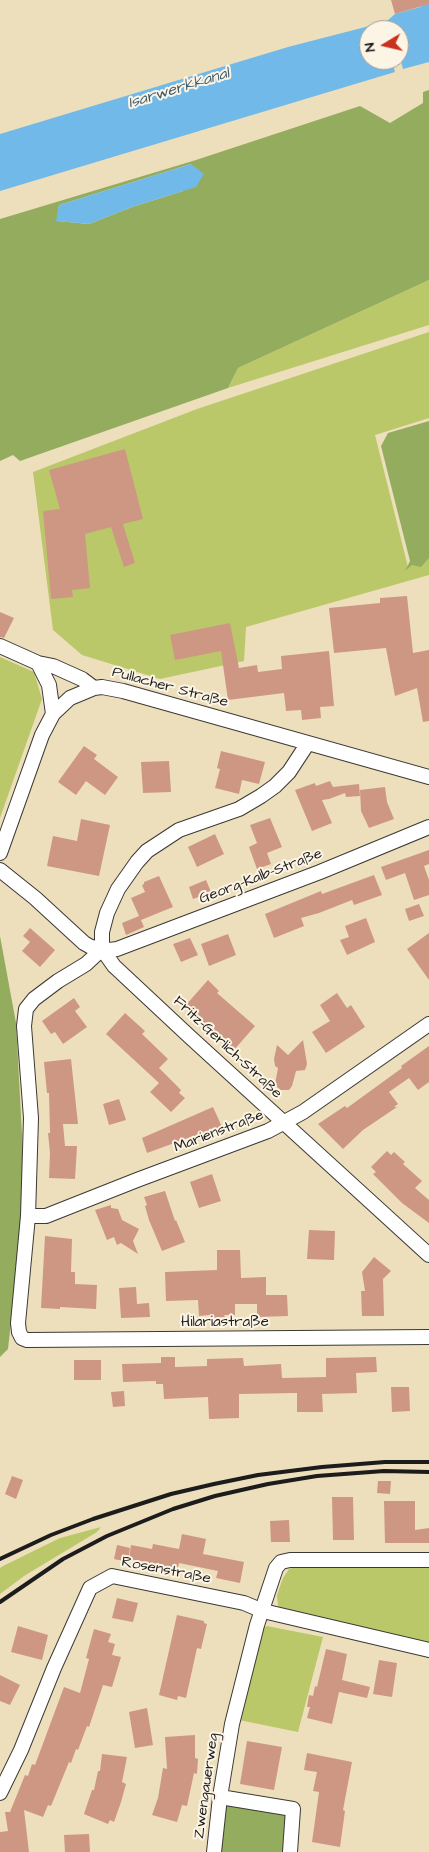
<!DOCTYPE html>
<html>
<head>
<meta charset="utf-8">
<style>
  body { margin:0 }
  #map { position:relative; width:429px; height:1852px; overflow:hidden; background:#eddfbc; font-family:"Architects Daughter",sans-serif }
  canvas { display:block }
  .north { position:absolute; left:359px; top:20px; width:50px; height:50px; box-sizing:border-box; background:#fcf5e5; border:1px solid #a29e95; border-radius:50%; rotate:261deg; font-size:14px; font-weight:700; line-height:20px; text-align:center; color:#1c1c1c }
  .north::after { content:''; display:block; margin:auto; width:18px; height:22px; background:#c8321e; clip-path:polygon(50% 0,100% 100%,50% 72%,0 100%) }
</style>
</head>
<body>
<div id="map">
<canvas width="429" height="1852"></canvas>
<div class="north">N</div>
</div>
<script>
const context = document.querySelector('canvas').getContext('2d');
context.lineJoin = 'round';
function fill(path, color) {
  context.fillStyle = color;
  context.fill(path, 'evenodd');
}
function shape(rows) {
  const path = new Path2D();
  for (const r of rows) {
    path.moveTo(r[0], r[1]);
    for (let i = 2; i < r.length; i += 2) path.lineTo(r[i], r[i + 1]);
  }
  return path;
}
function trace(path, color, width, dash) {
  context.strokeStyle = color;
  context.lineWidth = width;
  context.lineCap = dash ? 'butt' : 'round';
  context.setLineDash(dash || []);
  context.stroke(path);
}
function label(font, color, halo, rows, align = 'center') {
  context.font = font + ' "Architects Daughter",sans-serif';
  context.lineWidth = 4;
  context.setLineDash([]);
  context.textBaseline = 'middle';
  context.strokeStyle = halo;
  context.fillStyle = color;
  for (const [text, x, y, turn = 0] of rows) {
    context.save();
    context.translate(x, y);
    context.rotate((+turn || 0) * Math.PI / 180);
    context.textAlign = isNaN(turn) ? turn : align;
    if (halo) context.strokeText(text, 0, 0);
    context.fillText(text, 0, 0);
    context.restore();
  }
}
fill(shape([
  [429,280,429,325,228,388,238,368],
  [429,332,429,418,375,435,408,567,429,557,429,575,246,627,244,661,160,679,82,655,53,630,33,472,197,409],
  [0,657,34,672,42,699,0,818],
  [101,1527,97,1532,24,1576,0,1594,0,1568,3,1566,60,1538],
  [299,1566,429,1568,429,1643,285,1612,278,1606,277,1595,283,1578,289,1569],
  [267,1626,323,1637,298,1732,239,1720,263,1628]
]), '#bac86a');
fill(shape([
  [429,90,429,280,238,368,228,388,20,461,13,455,0,461,0,219,196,160,360,106,390,123,423,103,423,92],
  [191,164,183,191,132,207,89,224,57,221,59,205],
  [429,421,429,558,421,567,412,565,405,571,410,561,381,446,388,433],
  [0,936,16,1023,22,1134,22,1220,8,1349,0,1357],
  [225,1804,286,1814,284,1852,221,1852]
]), '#93ac5e');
fill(shape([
  [429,2,429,62,403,69,399,54,399,30,390,30,387,21,395,14,420,7],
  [377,24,379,30,369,30,369,60,392,60,395,72,0,191,0,134,288,47],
  [191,164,204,174,196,187,132,207,89,224,56,221,59,205]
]), '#71b9e9');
fill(shape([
  [391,0,429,0,429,4,395,14],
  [125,449,143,519,123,524,135,563,124,567,111,527,85,534,90,588,72,590,73,597,51,599,43,511,60,509,49,470],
  [407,596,413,653,429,650,429,721,423,722,417,688,395,696,386,648,334,653,329,608,380,603,380,598],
  [0,612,14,618,4,638,0,637],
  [230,623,239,668,257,665,258,672,282,669,281,656,329,651,334,706,320,707,321,718,302,720,301,710,286,711,284,693,228,700,221,651,175,660,170,635],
  [84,746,97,755,94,759,118,777,105,795,86,781,76,795,58,782],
  [221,751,265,762,259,784,242,780,239,794,215,788,220,769,217,768],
  [169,761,171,792,143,793,141,762],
  [330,781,333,787,359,784,360,796,346,797,345,793,329,799,322,800,332,823,312,831,295,790,315,783,316,786],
  [385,787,387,802,394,819,369,828,361,811,360,790],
  [270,818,282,847,267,853,271,864,257,869,249,847,257,843,250,825],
  [81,819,110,825,99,876,47,866,53,836,77,841],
  [215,834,224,854,197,867,188,847],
  [429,850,429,864,424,866,429,880,429,895,414,900,405,873,386,880,381,867],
  [374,875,382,895,354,905,352,900,319,913,301,918,304,926,274,938,265,914,321,891,322,894],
  [159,876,173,907,141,920,144,927,126,935,122,923,139,916,131,898,145,892,142,885,144,884,144,882],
  [206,880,211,892,193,899,189,887],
  [419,904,424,916,409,921,405,909],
  [366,918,375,942,347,955,340,940,349,937,345,926],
  [30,928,55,950,40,967,22,951,30,942,23,936],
  [429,933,429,980,407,949],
  [228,934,236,955,209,966,201,944],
  [190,938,198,955,181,962,173,944],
  [208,980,219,991,217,993,255,1026,234,1050,185,1006],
  [337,993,347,1008,351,1005,365,1027,326,1053,312,1032,330,1021,320,1005],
  [74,998,80,1007,75,1011,87,1027,63,1044,55,1032,51,1034,42,1021],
  [125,1013,145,1031,142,1034,168,1059,159,1068,181,1090,179,1093,185,1098,171,1112,150,1092,159,1083,106,1034],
  [303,1040,307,1064,305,1070,296,1071,292,1086,289,1090,280,1090,275,1084,278,1068,275,1066,274,1059,277,1045,288,1055],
  [429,1046,429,1082,418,1090,409,1078,389,1092,398,1104,394,1107,397,1107,363,1130,343,1149,318,1124,345,1106,347,1108,402,1068,401,1066],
  [71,1059,78,1124,63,1124,65,1146,77,1146,75,1179,49,1178,50,1153,48,1133,50,1133,49,1093,47,1093,44,1062],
  [119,1099,126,1120,109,1125,103,1104],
  [213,1107,222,1127,189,1141,188,1138,147,1153,142,1138],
  [387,1151,391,1155,394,1152,405,1162,403,1164,422,1181,415,1188,429,1200,429,1223,402,1203,373,1174,376,1172,371,1167],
  [212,1174,221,1201,199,1208,190,1182],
  [165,1191,175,1221,176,1220,185,1242,162,1251,149,1220,145,1206,147,1205,144,1197],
  [111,1205,111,1208,118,1209,122,1220,139,1229,133,1241,138,1254,121,1243,117,1245,114,1237,107,1240,95,1210],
  [309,1230,335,1231,334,1260,307,1259],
  [45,1236,72,1239,71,1272,75,1272,75,1284,97,1285,96,1309,60,1307,60,1309,41,1308],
  [217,1250,240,1250,241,1278,266,1277,266,1295,287,1295,288,1316,257,1317,257,1304,235,1304,235,1315,224,1315,225,1317,209,1318,209,1315,199,1316,198,1300,166,1301,165,1272,217,1270],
  [374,1257,391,1271,383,1279,384,1316,362,1316,361,1291,365,1291,362,1272],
  [136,1287,137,1304,149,1303,150,1317,121,1318,119,1288],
  [161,1357,175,1357,175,1367,207,1366,207,1359,243,1358,244,1366,281,1364,282,1378,326,1377,326,1358,376,1357,377,1372,356,1373,357,1393,322,1394,323,1412,297,1412,297,1393,239,1394,239,1418,209,1419,208,1397,164,1399,163,1384,156,1384,156,1381,123,1382,122,1364,161,1363],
  [74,1360,101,1360,101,1380,74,1380],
  [391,1387,409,1387,410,1411,392,1412],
  [124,1391,125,1406,113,1407,111,1392],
  [12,1476,23,1480,16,1499,5,1494],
  [378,1481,391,1481,390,1494,377,1493],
  [332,1497,353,1497,354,1540,333,1540],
  [384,1501,415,1501,415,1530,429,1528,429,1543,385,1543],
  [289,1520,290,1542,271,1542,270,1521],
  [182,1534,206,1539,203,1554,244,1562,240,1583,216,1578,218,1571,179,1563,177,1572,149,1566,149,1563,129,1559,131,1545,152,1549,153,1544,179,1549],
  [117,1545,130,1548,128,1562,114,1559],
  [117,1598,138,1603,133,1622,112,1618],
  [177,1615,204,1621,204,1623,207,1624,201,1649,197,1648,186,1698,178,1696,177,1700,159,1695],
  [18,1626,48,1635,42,1660,11,1652],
  [94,1629,111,1634,108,1642,115,1644,112,1655,121,1657,112,1687,103,1685,89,1727,87,1726,78,1750,76,1749,71,1763,69,1762,51,1806,48,1805,43,1817,24,1810,29,1852,0,1852,0,1832,8,1831,5,1812,10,1812,25,1775,28,1776,32,1764,35,1765,64,1687,80,1693,89,1659,86,1658],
  [326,1649,347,1654,342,1680,370,1687,367,1698,339,1692,332,1724,307,1718,310,1707,307,1707,309,1695,313,1696,315,1686,317,1687],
  [379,1660,397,1663,392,1697,373,1694],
  [0,1675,20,1685,10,1705,0,1701],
  [147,1708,153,1745,135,1748,129,1712],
  [195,1735,195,1758,198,1759,197,1774,194,1773,187,1806,182,1805,177,1822,152,1815,158,1798,163,1768,167,1769,165,1737],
  [247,1741,282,1747,274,1790,240,1784],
  [307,1753,352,1762,343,1810,345,1811,340,1847,312,1842,319,1792,313,1791,317,1772,304,1770],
  [102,1754,127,1757,122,1782,126,1784,121,1802,114,1822,110,1820,108,1824,84,1814,92,1790,94,1790,98,1771,100,1771],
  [89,1834,90,1852,65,1852,64,1835]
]), '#ce9783');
const street = shape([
  [0,646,38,663,53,666,82,679,94,688],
  [38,663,49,685,53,714],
  [0,853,42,735,53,714,70,698,94,688,102,687,123,691,429,777],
  [0,870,35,898,84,943,91,947,110,950,117,949,320,872,429,827],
  [102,949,86,964,58,981,34,999,26,1009,24,1026,31,1118,28,1216,18,1323,19,1332,22,1338,27,1340,429,1337],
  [102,949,114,966,190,1037,429,1255],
  [102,949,102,932,107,913,118,889,137,862,147,851,179,830,239,809,261,796,275,786,289,772,308,743],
  [28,1216,46,1216,137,1180,268,1131,303,1112,429,1024],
  [0,1793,21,1750,54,1668,90,1588,112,1576,244,1603,263,1611,429,1650],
  [220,1797,293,1809,290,1852],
  [214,1852,220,1797,232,1724,257,1625,276,1568,281,1562,290,1560,429,1560]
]);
trace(street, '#3b3934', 16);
trace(street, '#fff', 14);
trace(shape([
  [0,1559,51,1535,93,1519,171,1494,214,1484,258,1475,322,1467,385,1462,429,1462],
  [0,1602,63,1559,107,1536,173,1509,215,1496,268,1484,317,1476,384,1471,429,1472]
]), '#1c1c1c', 4);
label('15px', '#1c1c1c', '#fcf5e5', [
  ["Pullacher Straße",170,688,15],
  ["Georg-Kalb-Straße",261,877,-21],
  ["Fritz-Gerlich-Straße",227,1048,43],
  ["Marienstraße",219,1132,-21],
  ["Hilariastraße",225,1323],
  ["Rosenstraße",166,1571,11],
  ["Zwengauerweg",207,1786,-82]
]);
label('italic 16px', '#3e5b6e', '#fcf5e5', [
  ["Isarwerkkanal",179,89,-17]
]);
</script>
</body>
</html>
